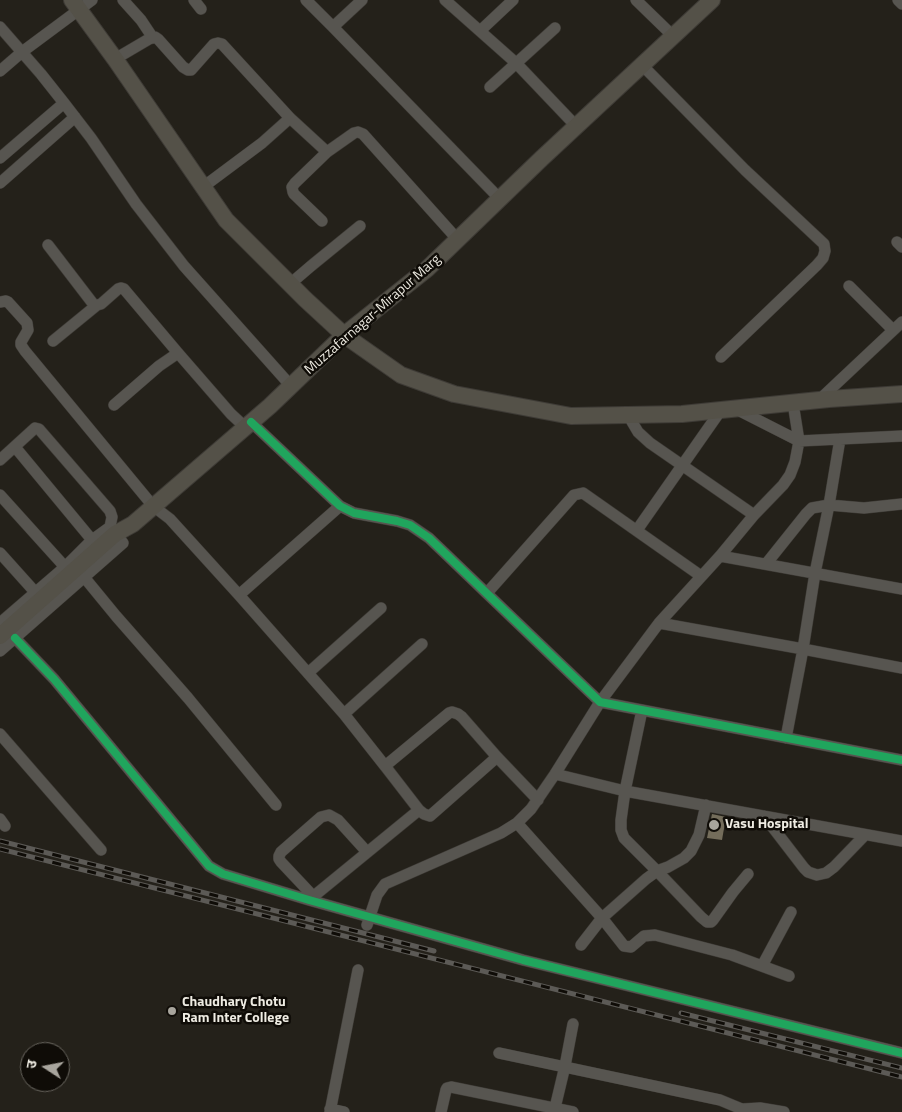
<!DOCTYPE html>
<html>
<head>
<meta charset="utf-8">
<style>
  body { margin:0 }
  #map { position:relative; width:902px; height:1112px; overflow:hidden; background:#24211a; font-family:"Titillium Web","Noto Sans Devanagari",sans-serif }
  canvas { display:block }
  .north { position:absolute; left:20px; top:1042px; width:50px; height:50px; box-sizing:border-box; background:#0f0c07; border:1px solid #69665f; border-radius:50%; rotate:281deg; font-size:14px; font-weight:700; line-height:20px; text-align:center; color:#efece3 }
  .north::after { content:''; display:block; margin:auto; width:18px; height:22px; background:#a8a59d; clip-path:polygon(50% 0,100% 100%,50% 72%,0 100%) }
</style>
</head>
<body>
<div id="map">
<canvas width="902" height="1112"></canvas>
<div class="north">उ</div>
</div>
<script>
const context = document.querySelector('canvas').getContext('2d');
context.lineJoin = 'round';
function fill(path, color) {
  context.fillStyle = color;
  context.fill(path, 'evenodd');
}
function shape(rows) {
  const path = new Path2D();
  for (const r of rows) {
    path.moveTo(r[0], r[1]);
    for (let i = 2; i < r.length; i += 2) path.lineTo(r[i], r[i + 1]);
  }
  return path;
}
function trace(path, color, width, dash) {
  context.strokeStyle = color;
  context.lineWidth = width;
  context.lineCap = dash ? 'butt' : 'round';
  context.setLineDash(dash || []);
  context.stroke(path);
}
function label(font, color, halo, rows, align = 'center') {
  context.font = font + ' "Titillium Web",sans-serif';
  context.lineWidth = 5;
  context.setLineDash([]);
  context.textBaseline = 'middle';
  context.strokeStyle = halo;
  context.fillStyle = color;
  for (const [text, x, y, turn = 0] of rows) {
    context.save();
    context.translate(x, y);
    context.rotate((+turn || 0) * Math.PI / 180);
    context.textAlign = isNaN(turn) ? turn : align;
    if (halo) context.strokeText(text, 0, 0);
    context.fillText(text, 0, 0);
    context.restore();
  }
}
fill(shape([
  [712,814,726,817,722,840,707,838]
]), '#746d5b');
const street = shape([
  [123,0,141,20,153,38],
  [194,0,201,9],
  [306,0,333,27,500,199],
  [445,0,516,63,576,126],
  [636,0,673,36],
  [898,0,902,4],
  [0,27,41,74,64,103,91,138,136,204,184,266,291,386],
  [333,27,362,0],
  [480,31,513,0],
  [115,59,149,39,155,37,158,39,183,67,188,70,191,70,214,44,218,43,222,44,290,118,327,152],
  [642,65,745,170,824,244,825,251,823,258,817,265,721,357],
  [0,71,22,52,92,0],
  [490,87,555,28],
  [0,158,64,103],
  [0,183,75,117],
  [203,187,262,143,290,118],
  [322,221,294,194,293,192,292,187,295,183,327,152,354,133,358,132,363,134,458,240],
  [897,242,902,247],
  [48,245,94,305,97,305,101,304,118,289,121,288,124,289,178,353,231,414,245,427],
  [290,284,311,266,360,226],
  [849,286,893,330],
  [0,302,6,301,8,302,27,323,28,330,21,342,21,345,25,351,153,506,170,519,239,595,344,714,385,766],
  [53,341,97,305],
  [818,401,902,322],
  [114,405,159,366,178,353],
  [736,409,799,441,902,436],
  [628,415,638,432,650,443,754,515],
  [251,422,340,506,354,513,397,521,410,525,429,538,600,702,902,760],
  [15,447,92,540],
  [0,460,35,428,39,429,110,511,112,517,110,527],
  [0,495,65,567],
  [637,530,721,410],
  [0,553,35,592],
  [720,556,902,589],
  [766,564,806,514,812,508,829,505,864,508,902,504],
  [84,577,116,616,188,698,276,805],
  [487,593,574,495,583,493,701,576],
  [239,595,340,506],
  [0,623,65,567,92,540,110,527,123,543,0,651],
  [659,623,803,649,902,668],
  [15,638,54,679,209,866,223,874,309,900,523,960,902,1053],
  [308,673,381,608],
  [642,710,625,791,621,820,621,830,624,838,657,871,668,867,684,858,691,851,699,835,706,805],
  [344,714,422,644],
  [0,734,101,850],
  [786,738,803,649,815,573,829,505,840,439],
  [497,757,430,816,424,814,419,810,385,766,449,713,452,712,458,714,462,717,497,757,538,800],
  [555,774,625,791,902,841],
  [764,816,804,868,808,872,817,875,826,873,834,867,865,835],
  [0,819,5,826],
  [517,823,602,918,624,946,631,947,644,936,655,935,732,955,789,976],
  [313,896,281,862,279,859,279,856,281,852,321,817,329,815,338,820,367,852],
  [309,900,419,810],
  [367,925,377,895,385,884,501,833,517,823,531,809,555,774,600,702,659,623,720,556,754,515,783,485,790,475,795,462,799,441,793,403],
  [581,945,602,918,646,879,657,871,701,917,707,922,711,922,713,920,733,892,748,874],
  [762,966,791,912],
  [499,1053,720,1100,749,1112],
  [330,1109,344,1112],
  [743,1109,760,1108,784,1112],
  [330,1112,358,970],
  [441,1112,446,1090,447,1088,451,1087,573,1112],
  [554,1112,565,1066,573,1024]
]);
const secondary = shape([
  [72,0,115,59,226,220,305,299,344,335,401,375,454,394,571,416,682,414,829,399,902,394],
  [0,636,115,534,133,524,270,406,344,335,427,269,541,159,712,0]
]);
trace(street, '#3e3b36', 12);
trace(secondary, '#3e3b36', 18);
trace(street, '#575550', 11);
trace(secondary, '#545148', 16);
const rail = shape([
  [0,841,434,951],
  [0,849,902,1077],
  [681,1013,902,1068]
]);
trace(rail, '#5c5a56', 5);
trace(rail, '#0f0c07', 3, [9]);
trace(shape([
  [251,422,340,506,354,513,397,521,410,525,429,538,600,702,902,760],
  [15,638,54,679,209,866,223,874,309,900,523,960,902,1053]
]), '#20a55d', 8);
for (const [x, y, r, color] of [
  [714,825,6,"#a8a59d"],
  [172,1011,5,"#a8a59d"]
]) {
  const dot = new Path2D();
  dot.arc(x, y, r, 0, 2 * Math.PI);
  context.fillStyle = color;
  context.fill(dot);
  trace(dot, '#0f0c07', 2);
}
label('14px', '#efece3', '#0f0c07', [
  ["Muzzafarnagar-Mirapur Marg",373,315,-41]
]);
label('bold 14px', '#efece3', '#0f0c07', [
  ["Vasu Hospital",725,825],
  ["Chaudhary Chotu",182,1003],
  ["Ram Inter College",182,1019]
], 'left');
</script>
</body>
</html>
